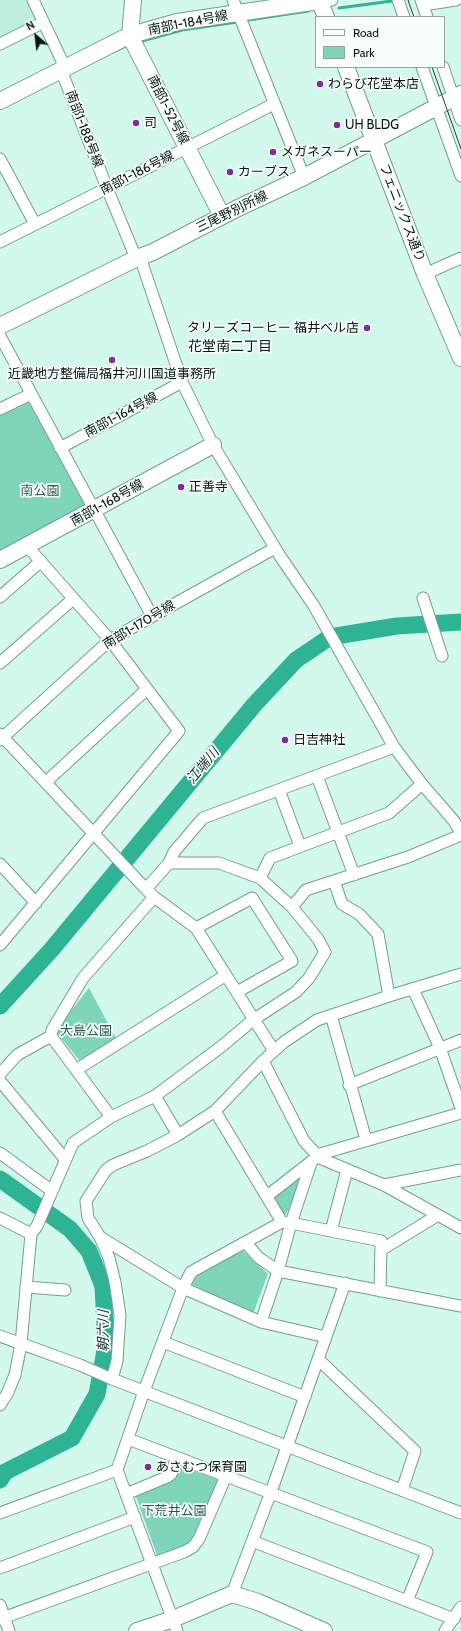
<!DOCTYPE html>
<html>
<head>
<meta charset="utf-8">
<style>
  body { margin:0 }
  #map { position:relative; width:461px; height:1631px; overflow:hidden; background:#d3f9ed; font-family:Cabin,sans-serif }
  canvas { display:block }
  .legend { position:absolute; left:315px; top:16px; width:130px; height:52px; box-sizing:border-box; background:#f7fefc; border:1px solid #98a29f; margin:0; padding:5px 7px; list-style:none; font-size:12px; color:#091713 }
  .legend li { display:flex; align-items:center; gap:8px; height:20px }
  .legend b { width:20px; border:1px solid #98a29f }
  .north { position:absolute; left:16px; top:16px; width:40px; height:40px; -webkit-text-stroke:3px #f7fefc; paint-order:stroke; rotate:332deg; font-size:11px; font-weight:700; line-height:16px; text-align:center; color:#091713 }
  .north::after { content:''; display:block; margin:auto; width:14px; height:18px; background:#091713; clip-path:polygon(50% 0,100% 100%,50% 72%,0 100%) }
</style>
</head>
<body>
<div id="map">
<canvas width="461" height="1631"></canvas>
<ul class="legend">
<li><b style="height:5px;background:#fff"></b>Road</li>
<li><b style="height:11px;background:#7fd4bc"></b>Park</li>
</ul>
<div class="north">N</div>
</div>
<script>
const context = document.querySelector('canvas').getContext('2d');
context.lineJoin = 'round';
function fill(path, color) {
  context.fillStyle = color;
  context.fill(path, 'evenodd');
}
function shape(rows) {
  const path = new Path2D();
  for (const r of rows) {
    path.moveTo(r[0], r[1]);
    for (let i = 2; i < r.length; i += 2) path.lineTo(r[i], r[i + 1]);
  }
  return path;
}
function trace(path, color, width, dash) {
  context.strokeStyle = color;
  context.lineWidth = width;
  context.lineCap = dash ? 'butt' : 'round';
  context.setLineDash(dash || []);
  context.stroke(path);
}
function label(font, color, halo, rows, align = 'center') {
  context.font = font + ' Cabin,"Noto Sans JP",sans-serif';
  context.lineWidth = 3.5;
  context.setLineDash([]);
  context.textBaseline = 'middle';
  context.strokeStyle = halo;
  context.fillStyle = color;
  for (const [text, x, y, turn = 0] of rows) {
    context.save();
    context.translate(x, y);
    context.rotate((+turn || 0) * Math.PI / 180);
    context.textAlign = isNaN(turn) ? turn : align;
    if (halo) context.strokeText(text, 0, 0);
    context.fillText(text, 0, 0);
    context.restore();
  }
}
fill(shape([
  [0,0,28,0,35,16,34,22,0,39]
]), '#bfeedf');
fill(shape([
  [27,401,31,402,86,505,0,554,0,415],
  [89,988,117,1040,81,1062,55,1031],
  [307,1169,298,1195,284,1217,274,1197],
  [241,1249,268,1274,253,1314,191,1284,199,1273],
  [179,1466,222,1481,196,1538,187,1547,158,1558,134,1491]
]), '#7fd4bc');
trace(shape([
  [339,8,392,1],
  [248,20,308,11],
  [142,41,182,30,237,22],
  [113,52,128,45]
]), '#2fb395', 3);
trace(shape([
  [0,1006,52,949,254,705,296,660,330,637,397,626,461,622],
  [0,1179,70,1229,89,1251,103,1286,106,1345,97,1394,72,1438,5,1472,0,1480]
]), '#2fb395', 17);
const street = shape([
  [33,0,63,63,63,75,107,188,133,251,142,263,182,382,213,445,280,556,314,606,394,747,422,784,454,821,461,833],
  [233,0,304,177],
  [398,0,404,17],
  [421,0,427,17],
  [319,1,332,0],
  [423,5,456,0],
  [0,44,42,23],
  [422,67,461,176],
  [443,67,461,120],
  [0,159,35,224],
  [0,242,274,104],
  [425,274,461,258],
  [0,336,152,616],
  [0,409,31,394],
  [60,448,182,382],
  [0,597,41,561],
  [423,598,442,656],
  [0,663,73,599],
  [0,734,143,886,154,897,196,928,274,1051],
  [0,740,110,640,275,548],
  [317,776,354,875],
  [46,782,147,689],
  [279,790,300,846],
  [169,863,174,852,203,818,394,747],
  [0,864,36,903],
  [260,878,270,858,389,813,422,784],
  [334,881,342,904,359,914,378,934,389,996],
  [292,907,306,890,408,857,461,835],
  [196,928,252,898,292,961,237,992],
  [0,945,179,731,110,640,27,546],
  [413,989,440,1048,461,1108],
  [331,1015,366,1140],
  [51,1036,111,1117],
  [263,1061,304,1141,317,1155,322,1159,384,1185,461,1228],
  [76,1070,226,975],
  [0,1074,17,1055,51,1036,52,1030,83,978,154,897],
  [0,1081,65,1159],
  [349,1085,461,1040],
  [155,1096,178,1135],
  [215,1111,282,1222],
  [0,1153,52,1191],
  [384,1185,461,1170],
  [267,1196,312,1161],
  [0,1218,31,1234],
  [331,1231,347,1170],
  [100,1237,109,1258,115,1282,120,1315,117,1361,112,1379],
  [246,1243,258,1257,278,1271,461,1306],
  [381,1250,438,1215],
  [26,1287,65,1290],
  [261,1322,278,1271,291,1223,381,1241,380,1291],
  [0,1336,80,1365,112,1379,461,1513],
  [326,1337,261,1322,183,1288,100,1237,88,1218,86,1201,106,1170,113,1165,147,1151,178,1135,215,1111,263,1061,284,1042,317,1020,389,996,461,974],
  [163,1342,305,1397],
  [318,1359,415,1451,402,1490],
  [0,1405,7,1394,15,1375,21,1344,31,1234,37,1226,73,1143,111,1117,155,1096,222,1046,253,1020,296,992,309,978,325,952,318,939,292,907,260,878,219,863,169,863,146,889],
  [128,1439,427,1552,407,1601],
  [126,1494,167,1477,171,1474,177,1458],
  [0,1513,117,1470],
  [252,1541,454,1619],
  [0,1568,135,1517],
  [232,1594,271,1492,345,1283],
  [0,1605,9,1631],
  [0,1619,184,1552,193,1547,199,1539,226,1476],
  [177,1631,117,1470,144,1391,183,1288,191,1272,282,1222,291,1223,311,1163,317,1155,461,1113],
  [445,1631,461,1607]
]);
const secondary = shape([
  [133,0,130,36,222,216],
  [319,0,326,17],
  [346,67,425,274,461,358],
  [0,101,124,38,142,32,177,22,319,1],
  [0,326,137,258,153,252,236,209,304,177,461,94],
  [0,560,213,445],
  [137,1631,173,1619,232,1594,258,1602,324,1631]
]);
trace(street, '#779b90', 13);
trace(secondary, '#779b90', 18);
trace(street, '#fff', 11);
trace(secondary, '#fff', 16);
trace(shape([
  [408,0,414,17],
  [432,67,461,149]
]), '#2a3c37', 1);
for (const [x, y, r, color] of [
  [320,84,4,"#7e2d9d"],
  [136,123,4,"#7e2d9d"],
  [337,125,4,"#7e2d9d"],
  [273,152,4,"#7e2d9d"],
  [230,172,4,"#7e2d9d"],
  [367,328,4,"#7e2d9d"],
  [112,360,4,"#7e2d9d"],
  [181,487,4,"#7e2d9d"],
  [285,740,4,"#7e2d9d"],
  [148,1467,4,"#7e2d9d"]
]) {
  const dot = new Path2D();
  dot.arc(x, y, r, 0, 2 * Math.PI);
  context.fillStyle = color;
  context.fill(dot);
  trace(dot, '#f7fefc', 1.5);
}
label('13px', '#091713', '#f7fefc', [
  ["南部1-184号線",188,23,-11],
  ["南部1-52号線",168,110,63],
  ["南部1-188号線",84,129,69],
  ["南部1-186号線",137,173,-27],
  ["三尾野別所線",232,212,-26],
  ["フェニックス通り",402,213,69],
  ["南部1-164号線",121,415,-28],
  ["南部1-168号線",107,503,-29],
  ["南部1-170号線",139,625,-31]
]);
label('13px', '#091713', '#f7fefc', [
  ["わらび花堂本店",328,84],
  ["司",144,123],
  ["UH BLDG",345,125],
  ["メガネスーパー",281,152],
  ["カーブス",238,172],
  ["タリーズコーヒー 福井ベル店",359,328,"right"],
  ["近畿地方整備局福井河川国道事務所",112,374,"center"],
  ["正善寺",189,487],
  ["日吉神社",293,740],
  ["あさむつ保育園",156,1467]
], 'left');
label('13px', '#295c4e', '#f7fefc', [
  ["南公園",40,491],
  ["大島公園",86,1031],
  ["下荒井公園",174,1511]
]);
label('14px', '#091713', '#f7fefc', [
  ["花堂南二丁目",230,347]
]);
label('italic 14px', '#1d332c', '#f7fefc', [
  ["江端川",203,766,-50],
  ["朝六川",104,1331,-90]
]);
</script>
</body>
</html>
